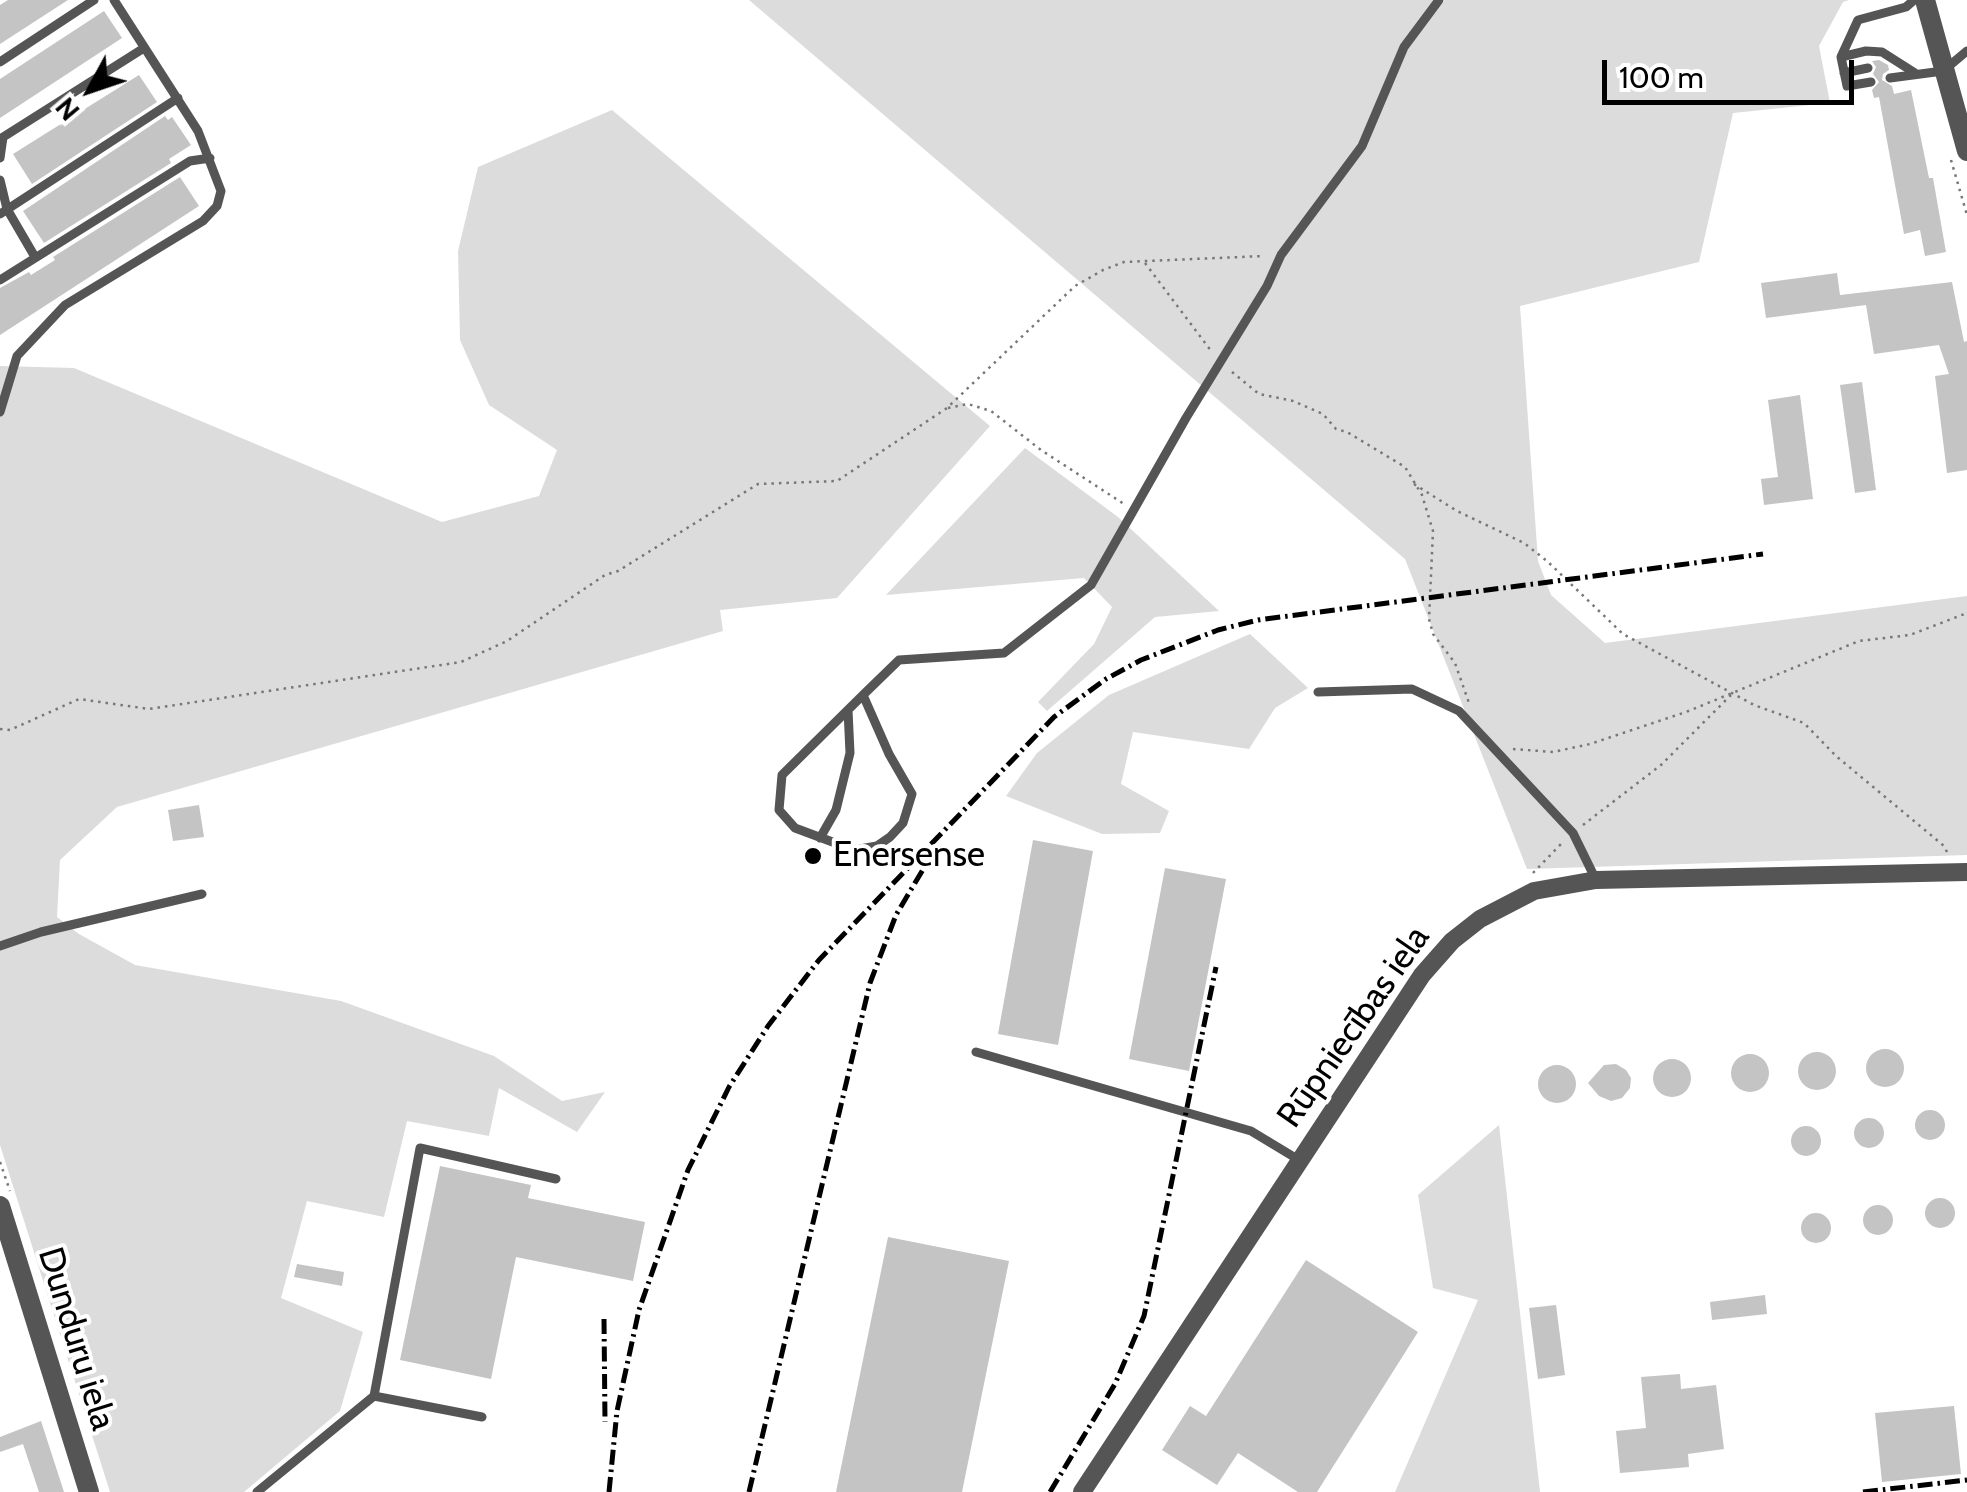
<!DOCTYPE html>
<html>
<head>
<meta charset="utf-8">
<style>
  body { margin:0 }
  #map { position:relative; width:1967px; height:1492px; overflow:hidden; background:#fff; font-family:Cabin,sans-serif }
  canvas { display:block }
  .north { position:absolute; left:40px; top:40px; width:100px; height:100px; -webkit-text-stroke:8px #fff; paint-order:stroke; rotate:230deg; font-size:28px; font-weight:700; line-height:40px; text-align:center; color:#000 }
  .north::after { content:''; display:block; margin:auto; width:35px; height:45px; background:#000; clip-path:polygon(50% 0,100% 100%,50% 72%,0 100%) }
  .scale { position:absolute; left:1602px; top:60px; width:252px; height:45px; box-sizing:border-box; border:5px solid #000; border-top:0; padding-left:12px; font-size:30px; line-height:35px; white-space:nowrap; color:#000; -webkit-text-stroke:8px #fff; paint-order:stroke }
</style>
</head>
<body>
<div id="map">
<canvas width="1967" height="1492"></canvas>
<div class="north">N</div>
<div class="scale">100 m</div>
</div>
<script>
const context = document.querySelector('canvas').getContext('2d');
context.lineJoin = 'round';
function fill(path, color) {
  context.fillStyle = color;
  context.fill(path, 'evenodd');
}
function shape(rows) {
  const path = new Path2D();
  for (const r of rows) {
    if (r.length === 3) {
      path.moveTo(r[0] + r[2], r[1]);
      path.arc(r[0], r[1], r[2], 0, 2 * Math.PI);
      continue;
    }
    path.moveTo(r[0], r[1]);
    for (let i = 2; i < r.length; i += 2) path.lineTo(r[i], r[i + 1]);
  }
  return path;
}
function trace(path, color, width, dash) {
  context.strokeStyle = color;
  context.lineWidth = width;
  context.lineCap = dash ? 'butt' : 'round';
  context.setLineDash(dash || []);
  context.stroke(path);
}
function label(font, color, halo, rows, align = 'center') {
  context.font = font + ' Cabin,sans-serif';
  context.lineWidth = 8;
  context.setLineDash([]);
  context.textBaseline = 'middle';
  context.strokeStyle = halo;
  context.fillStyle = color;
  for (const [text, x, y, turn = 0] of rows) {
    context.save();
    context.translate(x, y);
    context.rotate((+turn || 0) * Math.PI / 180);
    context.textAlign = isNaN(turn) ? turn : align;
    if (halo) context.strokeText(text, 0, 0);
    context.fillText(text, 0, 0);
    context.restore();
  }
}
fill(shape([
  [749,0,1441,0,1437,10,1445,0,1849,0,1843,2,1819,46,1830,103,1733,113,1699,262,1520,306,1538,561,1551,595,1605,643,1967,596,1967,855,1527,869,1405,559],
  [612,110,990,426,837,598,720,610,723,631,117,807,60,860,57,917,79,934,135,965,341,1001,494,1056,562,1101,605,1092,577,1132,499,1088,489,1136,407,1121,384,1217,307,1201,281,1298,363,1332,340,1411,244,1492,110,1492,0,1145,0,366,74,368,442,522,539,496,557,450,489,405,460,340,458,251,478,167],
  [1025,448,1118,517,1219,611,1155,617,1047,711,1038,702,1094,644,1112,607,1084,578,886,595],
  [1250,634,1308,688,1275,708,1249,749,1133,732,1121,784,1169,811,1160,833,1102,834,1006,796,1037,753,1109,695],
  [1499,1125,1540,1492,1395,1492,1478,1300,1433,1288,1418,1195]
]), '#dcdcdc');
fill(shape([
  [8,0,68,0,0,44,0,5],
  [104,11,122,38,0,118,0,79],
  [1879,60,1888,65,1889,70,1883,74,1882,80,1892,86,1894,94,1911,90,1929,178,1933,178,1946,252,1925,256,1920,230,1904,234,1879,97,1874,98,1872,90,1879,82,1873,74,1876,67,1872,61],
  [139,75,157,102,32,184,13,154],
  [165,116,168,120,172,117,191,145,169,159,171,163,44,243,23,211],
  [180,177,199,206,0,335,0,288,29,272,31,275,55,260,53,257],
  [1837,273,1840,295,1952,282,1964,342,1967,341,1967,470,1947,473,1935,376,1949,374,1939,345,1874,354,1866,305,1766,318,1761,283],
  [1862,382,1876,490,1855,493,1840,385],
  [1800,395,1813,499,1764,505,1761,479,1778,477,1768,400],
  [199,805,204,837,173,841,168,810],
  [1033,840,1093,851,1058,1045,998,1034],
  [1165,868,1226,879,1189,1071,1129,1059],
  [1885,1068,19],
  [1817,1071,19],
  [1750,1073,19],
  [1672,1078,19],
  [1616,1064,1626,1070,1631,1078,1630,1088,1622,1098,1611,1101,1599,1096,1588,1083,1604,1065],
  [1557,1084,19],
  [1930,1125,15],
  [1869,1133,15],
  [1806,1141,15],
  [440,1166,531,1185,528,1198,645,1222,633,1281,516,1257,491,1379,400,1360],
  [1940,1213,15],
  [1878,1220,15],
  [1816,1228,15],
  [888,1237,1009,1261,962,1492,836,1492],
  [1306,1260,1418,1332,1317,1492,1298,1492,1238,1453,1217,1485,1162,1450,1190,1406,1206,1416],
  [297,1264,344,1272,342,1286,294,1277],
  [1765,1295,1767,1314,1712,1320,1710,1302],
  [1556,1305,1565,1375,1538,1379,1529,1308],
  [1680,1374,1681,1389,1716,1385,1724,1449,1688,1454,1689,1467,1620,1473,1616,1431,1646,1428,1641,1377],
  [1954,1406,1961,1474,1882,1482,1875,1413],
  [41,1421,64,1492,39,1492,23,1444,0,1452,0,1437]
]), '#c4c4c4');
trace(shape([
  [1951,160,1967,215],
  [1145,263,1212,352],
  [1232,372,1259,394,1293,401,1323,414,1336,429,1347,432,1405,467,1422,495,1433,531,1429,619,1433,634,1455,663,1469,703],
  [948,408,968,404,991,411,1041,450,1124,504],
  [1414,484,1457,511,1524,543,1547,561,1623,634,1754,705,1804,723,1836,756,1944,846,1948,854],
  [0,729,10,730,79,699,149,709,461,662,507,641,605,575,618,571,758,484,837,481,947,408,1075,286,1103,270,1124,262,1264,256],
  [1513,749,1553,752,1590,744,1686,712,1859,641,1910,635,1967,613],
  [1583,825,1661,765,1731,695],
  [1533,873,1562,843],
  [0,1162,10,1191]
]), '#777', 2.5, [2.5, 5]);
trace(shape([
  [1841,57,1866,51,1882,52,1915,73],
  [0,62,94,0],
  [1844,73,1868,68],
  [1890,78,1943,71,1967,51],
  [1871,82,1847,86,1841,57,1858,20,1906,7,1914,0],
  [0,139,144,48],
  [0,158,3,137],
  [0,180,7,209,35,257],
  [0,214,178,98],
  [0,280,190,161,210,158],
  [0,412,17,356,65,305,203,221,217,206,221,191,198,131,114,0],
  [1318,692,1412,689,1459,711,1573,833,1596,880],
  [863,695,889,754,912,794,903,823,890,837,877,846,854,850,795,828,779,810,782,775,863,695,899,660,1004,653,1091,585,1186,418,1267,286,1281,255,1362,146,1404,47,1439,0],
  [820,838,836,810,850,753,848,710],
  [0,946,41,932,202,894],
  [976,1052,1251,1131,1299,1160],
  [374,1396,482,1417],
  [257,1492,374,1396,420,1148,556,1179]
]), '#555', 9);
trace(shape([
  [1082,1492,1422,975,1452,941,1480,919,1534,891,1596,880,1967,872]
]), '#555', 18);
trace(shape([
  [1925,0,1967,151],
  [0,1206,89,1492]
]), '#555', 20);
trace(shape([
  [604,1319,605,1422],
  [609,1492,617,1411,639,1310,688,1170,729,1087,768,1026,819,960,1054,717,1106,679,1141,660,1218,630,1258,620,1763,554],
  [749,1492,870,983,896,915,931,856],
  [1050,1492,1115,1384,1144,1316,1216,967],
  [1863,1492,1967,1480]
]), '#000', 5, [15, 5, 2.5, 5]);
for (const [x, y, r, color] of [
  [813,856,10,"#000"]
]) {
  const dot = new Path2D();
  dot.arc(x, y, r, 0, 2 * Math.PI);
  context.fillStyle = color;
  context.fill(dot);
  trace(dot, '#fff', 4);
}
label('35px', '#000', '#fff', [
  ["Enersense",833,856]
], 'left');
label('35px', '#000', '#fff', [
  ["Rūpniecības iela",1354,1027,-55],
  ["Dunduru iela",76,1339,73]
]);
</script>
</body>
</html>
